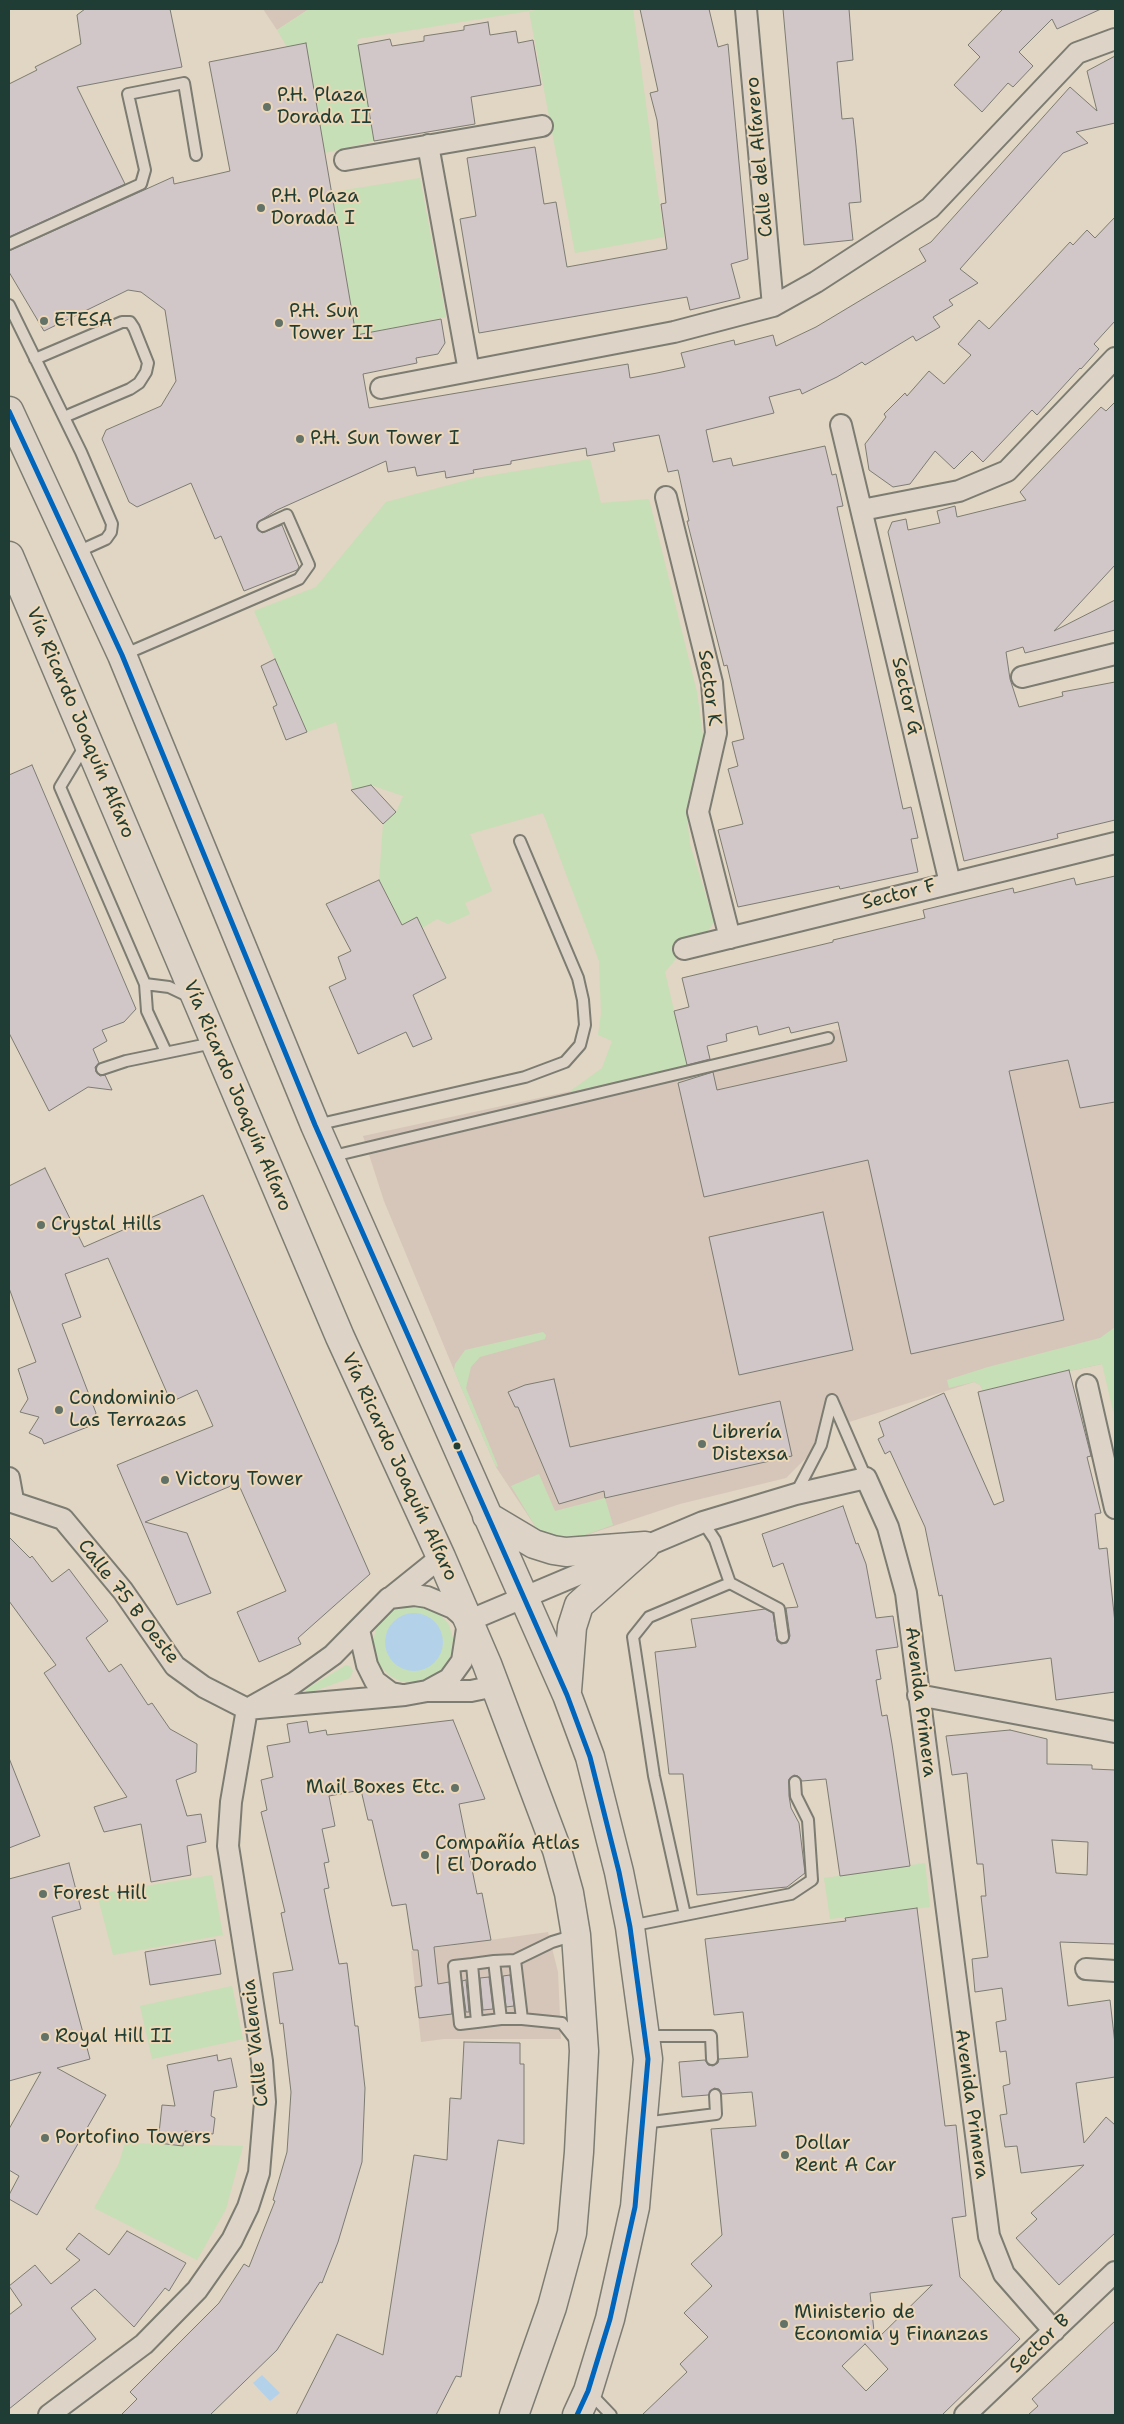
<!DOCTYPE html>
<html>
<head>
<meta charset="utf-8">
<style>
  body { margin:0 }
  #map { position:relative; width:1124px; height:2424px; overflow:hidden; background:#e1d5c3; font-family:"Shantell Sans",sans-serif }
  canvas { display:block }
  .frame { position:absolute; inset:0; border:10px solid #1f3d34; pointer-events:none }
</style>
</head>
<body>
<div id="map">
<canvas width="1124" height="2424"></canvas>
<div class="frame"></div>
</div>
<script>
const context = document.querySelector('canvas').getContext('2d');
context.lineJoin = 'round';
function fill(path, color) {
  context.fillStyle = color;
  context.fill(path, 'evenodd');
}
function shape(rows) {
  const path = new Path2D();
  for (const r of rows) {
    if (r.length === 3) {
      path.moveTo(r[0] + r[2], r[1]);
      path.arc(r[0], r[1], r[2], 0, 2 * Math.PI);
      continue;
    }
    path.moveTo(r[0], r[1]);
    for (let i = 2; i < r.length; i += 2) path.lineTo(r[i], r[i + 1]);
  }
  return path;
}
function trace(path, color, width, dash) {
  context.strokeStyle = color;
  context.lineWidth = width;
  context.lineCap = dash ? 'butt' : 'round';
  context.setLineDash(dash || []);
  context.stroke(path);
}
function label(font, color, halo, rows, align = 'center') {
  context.font = font + ' "Shantell Sans",sans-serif';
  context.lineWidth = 4;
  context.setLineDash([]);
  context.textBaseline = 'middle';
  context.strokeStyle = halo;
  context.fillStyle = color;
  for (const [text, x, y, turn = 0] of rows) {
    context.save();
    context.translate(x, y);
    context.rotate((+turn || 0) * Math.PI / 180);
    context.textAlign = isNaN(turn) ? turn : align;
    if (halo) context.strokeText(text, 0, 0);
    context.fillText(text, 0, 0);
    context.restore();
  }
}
fill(shape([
  [263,9,309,9,277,30],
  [1115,967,1115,1350,1102,1364,983,1390,980,1385,974,1382,843,1424,832,1400,809,1455,786,1478,680,1504,574,1539,535,1526,496,1467,461,1387,384,1201,363,1136,687,1066,840,1029],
  [548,1932,558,1972,561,2039,444,2039,421,2042,411,1951]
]), '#d6c6b9');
fill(shape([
  [309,9,529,9,530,11,542,9,633,9,664,237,575,253,529,11,357,39,374,141,325,153,287,47,277,30],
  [420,178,446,317,356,335,332,192],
  [590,459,601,503,649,499,697,692,703,736,686,810,690,844,714,922,705,935,684,949,665,972,687,1066,569,1092,602,1068,612,1041,598,1035,601,1013,599,961,543,813,470,834,492,891,465,903,470,914,448,924,437,919,422,928,392,930,380,910,392,905,379,880,383,824,396,812,403,796,371,785,353,790,336,722,307,732,254,611,316,587,386,502,475,478],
  [1115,1327,1115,1419,1102,1364,983,1390,980,1385,974,1382,949,1388,947,1380,988,1367,1100,1338],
  [543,1332,546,1335,545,1339,480,1357,471,1367,466,1388,498,1466,496,1467,461,1387,454,1370,455,1364,465,1350],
  [539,1474,555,1511,605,1498,613,1525,574,1539,552,1539,535,1526,511,1486],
  [405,1604,418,1604,431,1608,441,1615,449,1625,453,1638,452,1651,448,1663,440,1673,428,1680,415,1683,402,1682,390,1676,381,1667,375,1655,373,1641,376,1629,383,1617,393,1609],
  [402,1616,443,1645,435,1662,385,1637,394,1621],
  [346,1665,351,1667,353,1671,350,1678,309,1693,306,1692,306,1689],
  [925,1863,930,1907,830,1919,824,1878],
  [212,1875,223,1935,113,1955,97,1894],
  [232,1986,243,2039,152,2059,140,2006],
  [125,2143,243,2146,226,2209,197,2260,94,2208,119,2163]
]), '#c6dfb6');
fill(shape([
  [414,1642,29],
  [262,2375,280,2393,270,2401,253,2383]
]), '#b3d2ea');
const building = shape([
  [85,9,170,9,182,67,77,87,125,184,9,237,9,84,37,70,35,67,81,44,77,15,85,9],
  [640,9,709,9,718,47,728,44,748,259,731,264,740,298,690,310,687,297,479,333,460,219,476,216,467,158,535,147,544,204,556,202,567,267,667,249,661,204,666,203,660,147,657,120,650,93,658,91,640,9],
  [783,9,849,9,853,60,837,62,842,119,853,118,856,146,861,202,849,203,853,240,804,245,783,9],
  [1003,9,1101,9,1057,29,1052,19,1019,52,1033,66,1013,87,1008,83,982,112,954,85,980,57,968,45,1003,9],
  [488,22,490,35,516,31,518,43,533,40,541,85,471,97,475,124,374,141,358,45,390,39,392,46,424,41,424,36,464,30,464,26,488,22],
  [306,43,356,335,441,319,445,343,438,354,416,358,417,363,363,374,369,408,628,364,630,378,657,373,685,367,681,353,734,340,735,345,773,335,776,346,816,327,926,261,919,249,931,242,1070,87,1097,111,1087,71,1115,56,1115,123,1076,132,1088,143,1063,153,960,269,978,283,949,300,953,305,933,317,940,327,916,341,913,336,865,365,862,362,837,377,802,394,800,389,769,397,774,413,706,430,713,462,731,458,733,466,825,446,832,475,836,474,843,506,837,507,903,809,911,807,918,838,911,839,918,872,840,889,839,886,738,907,718,830,743,824,728,769,738,766,732,742,744,739,727,665,724,666,687,521,689,521,678,470,668,472,659,435,613,443,615,451,587,456,586,448,511,461,511,464,473,470,474,473,446,478,445,471,417,476,415,467,388,472,386,461,277,510,258,522,257,528,262,533,282,525,299,567,297,570,244,591,221,536,215,539,191,483,137,507,129,502,102,439,106,430,161,406,176,381,165,310,141,292,128,290,44,331,9,272,9,251,173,177,174,184,230,171,209,62,306,43],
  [1115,217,1115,321,1094,344,1099,349,1081,369,1080,368,1037,415,1032,410,983,462,972,451,954,469,935,451,910,484,893,487,869,470,865,444,886,417,884,414,905,393,907,396,929,371,944,384,971,355,958,344,979,320,989,329,1070,242,1073,245,1087,230,1095,238,1115,217],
  [1115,402,1115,565,1054,631,1115,600,1115,630,1025,653,1023,647,1006,652,1010,679,1019,707,1063,696,1062,692,1115,682,1115,820,1057,834,1058,838,964,861,888,532,892,522,906,519,908,530,940,523,937,511,955,506,957,517,1026,500,1020,492,1101,407,1106,411,1115,402],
  [275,659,307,732,286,740,273,707,277,705,261,666,275,659],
  [32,765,136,1009,124,1022,102,1030,107,1041,93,1049,99,1063,95,1067,96,1072,100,1076,105,1075,112,1090,88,1087,49,1111,9,1033,9,775,32,765],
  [371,785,396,812,383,824,351,790,371,785],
  [1115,876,1115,1102,1080,1108,1068,1060,1009,1071,1064,1320,911,1354,868,1160,704,1197,678,1083,713,1072,717,1090,847,1061,838,1022,791,1033,789,1027,759,1035,757,1026,726,1034,727,1041,707,1046,710,1059,687,1065,674,1011,689,1007,682,978,833,942,833,940,925,918,923,910,1013,888,1014,893,1074,878,1076,885,1115,876],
  [379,880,402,925,417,917,446,978,413,995,432,1039,413,1047,406,1032,358,1054,329,987,346,979,338,957,351,951,326,904,379,880],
  [45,1168,84,1247,203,1195,370,1574,298,1638,301,1644,259,1662,237,1612,286,1591,238,1483,145,1522,187,1533,211,1593,177,1605,117,1465,213,1426,197,1390,171,1402,108,1258,65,1274,81,1317,62,1324,96,1413,90,1426,44,1444,42,1439,29,1433,39,1417,20,1412,28,1399,18,1369,36,1362,9,1288,9,1186,45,1168],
  [823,1212,853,1350,739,1375,709,1237,823,1212],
  [1069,1370,1091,1456,1087,1457,1101,1513,1095,1514,1099,1549,1107,1548,1115,1623,1115,1692,1056,1700,1051,1658,955,1671,942,1595,939,1596,925,1527,890,1451,885,1454,878,1439,884,1436,879,1422,944,1393,994,1505,1004,1501,978,1392,1069,1370],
  [554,1379,570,1447,780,1401,792,1456,605,1498,604,1491,559,1504,518,1407,515,1407,508,1392,525,1385,554,1379],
  [843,1506,856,1544,858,1543,866,1564,876,1618,893,1616,898,1647,876,1650,881,1679,876,1680,882,1716,887,1715,892,1744,910,1866,840,1876,826,1779,802,1781,798,1776,794,1775,789,1779,789,1796,791,1808,799,1823,805,1873,787,1887,697,1895,683,1774,669,1774,655,1652,696,1647,691,1619,765,1609,773,1613,777,1641,781,1644,787,1643,790,1636,786,1608,798,1607,783,1563,773,1567,762,1534,843,1506],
  [9,1537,30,1558,32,1556,52,1582,69,1569,108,1621,86,1638,109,1672,121,1664,148,1705,152,1703,170,1729,197,1744,196,1772,176,1780,187,1816,201,1814,206,1842,187,1846,191,1875,151,1882,141,1824,104,1832,94,1807,127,1797,44,1673,56,1665,9,1601,9,1537],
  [453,1720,485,1799,459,1804,477,1894,482,1893,491,1940,434,1947,438,1984,449,1982,452,2014,419,2018,415,1987,422,1986,418,1950,413,1950,406,1904,392,1906,372,1820,368,1820,361,1790,329,1796,335,1826,322,1829,329,1862,324,1863,329,1888,324,1889,339,1964,347,1963,355,2026,358,2026,365,2088,362,2162,338,2242,322,2283,320,2282,277,2350,210,2415,121,2415,137,2399,130,2392,219,2303,244,2264,249,2267,275,2201,273,2200,287,2152,291,2092,283,2023,280,2024,273,1973,293,1970,281,1913,285,1912,261,1812,267,1810,261,1780,273,1777,267,1746,290,1742,287,1724,307,1721,309,1733,326,1730,327,1735,453,1720],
  [1010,1730,1047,1739,1047,1764,1092,1765,1092,1769,1115,1770,1115,1944,1060,1942,1068,2006,1110,2000,1115,2044,1115,2077,1076,2083,1084,2143,1106,2117,1115,2125,1115,2233,1059,2285,1016,2238,1037,2219,1031,2213,1084,2165,1021,2173,1017,2146,1005,2147,1000,2115,1007,2114,1003,2086,1010,2084,1006,2051,1000,2052,996,2022,1006,2020,1002,1988,975,1992,972,1959,988,1957,981,1896,986,1896,983,1864,977,1864,967,1773,952,1775,946,1736,1010,1730],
  [1052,1840,1088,1842,1087,1875,1056,1873,1052,1840],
  [9,1758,40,1836,9,1848,9,1758],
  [69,1863,81,1909,52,1917,90,2059,57,2068,106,2095,37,2215,9,2199,9,2195,19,2176,9,2170,9,2129,41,2072,9,2081,9,1879,69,1863],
  [917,1908,945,2126,956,2125,966,2216,952,2218,960,2277,1020,2339,942,2415,642,2415,687,2372,680,2364,708,2337,684,2313,712,2286,691,2264,722,2235,711,2129,756,2126,752,2092,722,2094,719,2089,714,2088,708,2095,682,2097,679,2062,705,2060,708,2065,713,2066,718,2063,719,2059,748,2057,743,2012,714,2015,705,1939,846,1921,845,1918,917,1908],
  [932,2285,875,2341,870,2293,932,2285],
  [865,2344,888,2369,866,2391,842,2366,865,2344],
  [215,1940,221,1974,150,1985,145,1952,215,1940],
  [510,1975,514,2006,506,2007,503,1976,510,1975],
  [489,1977,493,2009,483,2010,480,1978,489,1977],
  [466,1980,469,2012,466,2012,462,1981,466,1980],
  [464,2042,520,2043,520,2064,524,2064,524,2144,498,2140,461,2377,456,2376,436,2415,296,2415,337,2334,383,2355,414,2155,447,2160,450,2098,461,2099,464,2042],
  [217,2055,218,2061,231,2058,237,2087,214,2091,211,2116,215,2118,213,2134,185,2131,183,2146,158,2143,162,2105,175,2106,167,2065,217,2055],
  [127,2231,186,2263,169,2291,165,2288,134,2327,95,2289,71,2308,96,2339,9,2409,9,2315,22,2305,9,2286,35,2265,51,2284,80,2260,66,2249,79,2233,109,2255,127,2231],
  [1115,2321,1115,2415,1028,2415,1038,2406,1032,2399,1115,2321]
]);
fill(building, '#d2c7c8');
trace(building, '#7c7c72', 1);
const service = shape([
  [9,244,141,184,145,170,128,94,184,83,196,155],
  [9,305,81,452,112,524,111,532,106,539,75,553],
  [35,359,122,322,130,322,134,328,148,363,146,372,139,383,130,389,64,417],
  [123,655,299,579,309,565,287,515,263,526],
  [86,744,60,787,145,984,169,987,190,997],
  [145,984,147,1011,166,1052],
  [102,1069,126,1061,213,1043],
  [316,1125,525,1077,565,1062,580,1045,585,1025,583,1000,578,978,520,841],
  [329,1157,828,1038],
  [832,1400,866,1478],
  [796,1493,821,1445,832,1400],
  [730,1583,779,1609,783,1637],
  [685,1915,791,1894,812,1880,808,1820,796,1796,795,1782],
  [630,1926,685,1915,654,1776,633,1637,649,1617,730,1583,715,1540,703,1522],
  [575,1935,552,1942,515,1960,522,2019,562,2023,577,2042],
  [515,1960,494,1961,501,2019,522,2019],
  [494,1961,472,1964,477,2022,501,2019],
  [472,1964,454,1966,460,2024,477,2022],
  [645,2036,711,2036,712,2059],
  [643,2123,716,2114,715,2095],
  [589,2392,611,2415]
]);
const minor = shape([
  [746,9,773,306],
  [428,145,469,371],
  [345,160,542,126],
  [381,388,674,332,773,306,816,282,930,208,1077,53,1115,39],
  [841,425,950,883],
  [666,497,712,683,716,733,698,812,730,938],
  [862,510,959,491,1007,471,1115,358],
  [1022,677,1115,654],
  [684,949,1115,843],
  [1087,1385,1115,1508],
  [9,1478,13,1500],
  [9,1501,63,1519,123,1591,175,1666,204,1687,247,1709],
  [390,1598,441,1557],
  [468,1621,703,1522,796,1494,866,1478,888,1527,906,1593,989,2236,1004,2274,1054,2331],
  [359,1630,367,1665,375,1681,391,1693,402,1695],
  [429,1691,471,1691,495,1686],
  [918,1695,1115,1732],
  [253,1706,294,1683,333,1655,389,1598,414,1595,427,1597,453,1608,468,1621],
  [247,1709,405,1695,427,1691,449,1679,462,1661,468,1622],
  [1086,1969,1115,1971],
  [49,2415,144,2344,197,2290,232,2240,248,2207,259,2173,265,2102,262,2061,228,1846,231,1802,247,1709],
  [965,2415,1115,2272]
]);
const primary = shape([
  [9,411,122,655,315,1125,567,1695,590,1757,619,1872,630,1927,648,2059,635,2207,610,2319,588,2391,577,2415],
  [9,556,340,1337,441,1557,487,1664,557,1850,569,1893,576,1935,584,2051,579,2152,572,2233,552,2307,514,2415],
  [487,1516,534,1544,553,1550,566,1552,645,1546],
  [567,1691,572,1627,579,1605,645,1546]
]);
trace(service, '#7c7c72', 14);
trace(minor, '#7c7c72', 24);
trace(primary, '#7c7c72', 31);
trace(service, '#ddd4c7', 10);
trace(minor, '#ddd4c7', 20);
trace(primary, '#ddd4c7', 28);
trace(shape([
  [9,411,122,655,315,1125,567,1695,590,1757,619,1872,630,1927,648,2059,635,2207,610,2319,588,2391,577,2415]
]), '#0065bd', 5);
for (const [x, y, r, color] of [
  [267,107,5,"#637266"],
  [261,208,5,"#637266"],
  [44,321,5,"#637266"],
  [279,323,5,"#637266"],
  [300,439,5,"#637266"],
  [41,1225,5,"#637266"],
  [59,1410,5,"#637266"],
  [702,1444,5,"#637266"],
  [457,1446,4.5,"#1f3d34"],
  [165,1480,5,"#637266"],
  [455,1788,5,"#637266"],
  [425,1855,5,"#637266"],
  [43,1894,5,"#637266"],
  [45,2037,5,"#637266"],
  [45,2138,5,"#637266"],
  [785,2155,5,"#637266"],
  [784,2324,5,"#637266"]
]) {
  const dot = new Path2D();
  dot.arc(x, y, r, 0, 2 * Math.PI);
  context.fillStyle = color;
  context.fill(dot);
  trace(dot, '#eed7b6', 2);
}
label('19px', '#1f3d34', '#eed7b6', [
  ["P.H. Plaza",277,96],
  ["Dorada II",277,118],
  ["P.H. Plaza",271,197],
  ["Dorada I",271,219],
  ["P.H. Sun",289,312],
  ["Tower II",289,334],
  ["ETESA",54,321],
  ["P.H. Sun Tower I",310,439],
  ["Crystal Hills",51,1225],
  ["Condominio",69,1399],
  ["Las Terrazas",69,1421],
  ["Librería",712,1433],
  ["Distexsa",712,1455],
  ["Victory Tower",175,1480],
  ["Mail Boxes Etc.",445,1788,"right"],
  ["Compañía Atlas",435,1844],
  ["| El Dorado",435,1866],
  ["Forest Hill",53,1894],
  ["Royal Hill II",55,2037],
  ["Portofino Towers",55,2138],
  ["Dollar",795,2144],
  ["Rent A Car",795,2166],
  ["Ministerio de",794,2313],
  ["Economia y Finanzas",794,2335]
], 'left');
label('19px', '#1f3d34', '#eed7b6', [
  ["Calle del Alfarero",760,157,-95],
  ["Sector K",709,688,82],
  ["Sector G",906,696,77],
  ["Vía Ricardo Joaquín Alfaro",80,723,67],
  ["Sector F",899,895,-14],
  ["Vía Ricardo Joaquín Alfaro",237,1096,67],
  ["Vía Ricardo Joaquín Alfaro",399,1467,65],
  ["Calle 75 B Oeste",128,1602,52],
  ["Avenida Primera",920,1702,83],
  ["Calle Valencia",256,2043,-96],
  ["Avenida Primera",971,2104,82],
  ["Sector B",1040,2344,-44]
]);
</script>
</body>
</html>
